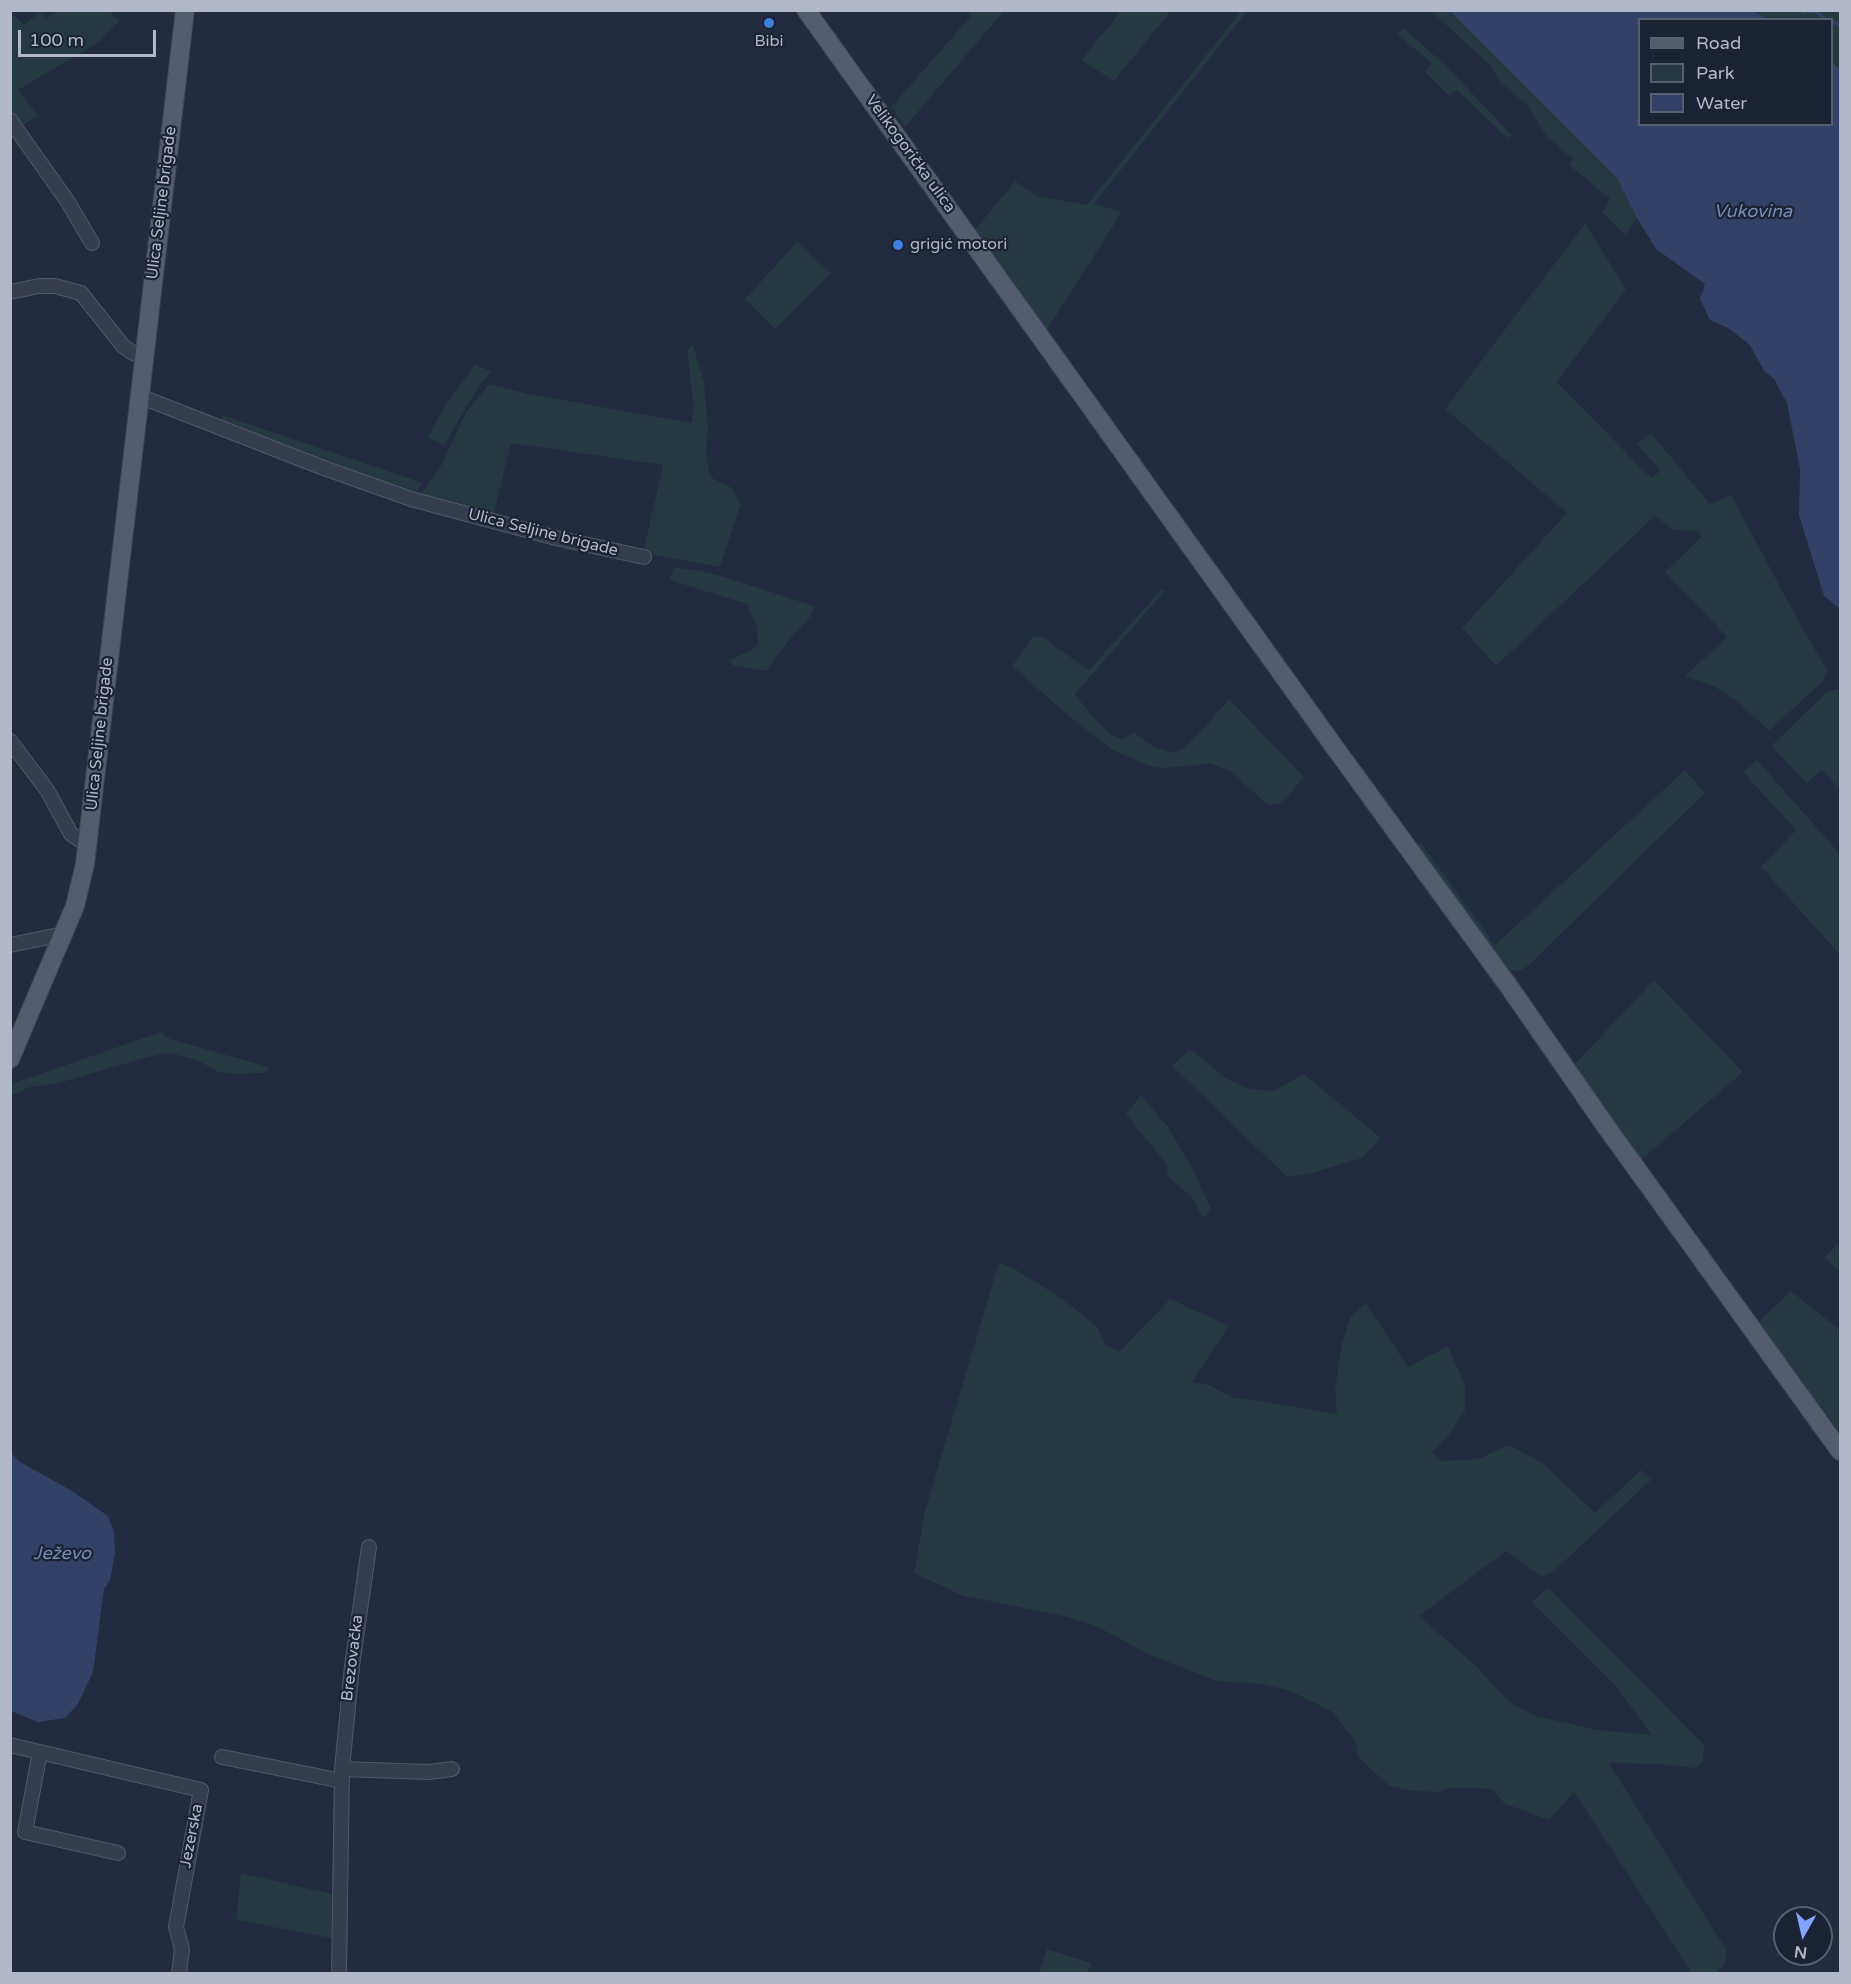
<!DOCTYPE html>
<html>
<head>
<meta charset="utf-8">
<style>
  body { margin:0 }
  #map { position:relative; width:1851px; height:1984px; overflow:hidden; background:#222b3f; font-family:"Varela Round",sans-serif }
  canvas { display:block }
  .frame { position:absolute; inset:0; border:12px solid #b2b8ca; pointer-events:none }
  .legend { position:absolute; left:1638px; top:18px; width:195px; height:108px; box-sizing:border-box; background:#1b2234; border:2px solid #575e70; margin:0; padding:8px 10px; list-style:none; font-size:18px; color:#b2b8ca }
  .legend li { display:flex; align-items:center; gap:12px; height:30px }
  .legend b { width:30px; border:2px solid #575e70 }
  .north { position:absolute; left:1773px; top:1906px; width:60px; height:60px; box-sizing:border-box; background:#1b2234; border:2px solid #575e70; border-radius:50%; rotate:188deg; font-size:16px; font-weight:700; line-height:24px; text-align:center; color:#b2b8ca }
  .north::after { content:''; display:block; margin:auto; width:21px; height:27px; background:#82a4ff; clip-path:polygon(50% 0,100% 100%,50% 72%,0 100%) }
  .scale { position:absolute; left:18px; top:30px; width:138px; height:27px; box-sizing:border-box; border:3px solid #b2b8ca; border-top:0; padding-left:8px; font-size:18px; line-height:21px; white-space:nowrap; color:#b2b8ca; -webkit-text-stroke:4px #1b2234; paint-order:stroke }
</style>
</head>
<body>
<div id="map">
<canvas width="1851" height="1984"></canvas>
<div class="frame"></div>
<ul class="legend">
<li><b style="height:8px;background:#545c6f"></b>Road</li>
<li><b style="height:16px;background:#243940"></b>Park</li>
<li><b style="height:16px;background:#324166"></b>Water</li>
</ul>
<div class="north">N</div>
<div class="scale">100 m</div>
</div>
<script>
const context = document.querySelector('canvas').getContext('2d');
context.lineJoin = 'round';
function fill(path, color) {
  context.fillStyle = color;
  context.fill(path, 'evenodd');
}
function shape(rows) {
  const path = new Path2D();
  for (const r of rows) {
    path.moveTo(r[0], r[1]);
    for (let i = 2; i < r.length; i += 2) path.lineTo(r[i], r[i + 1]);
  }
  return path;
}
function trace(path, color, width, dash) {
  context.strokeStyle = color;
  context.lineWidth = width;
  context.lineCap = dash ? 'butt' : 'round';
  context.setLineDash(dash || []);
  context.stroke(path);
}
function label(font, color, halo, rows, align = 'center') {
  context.font = font + ' "Varela Round",sans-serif';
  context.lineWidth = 4.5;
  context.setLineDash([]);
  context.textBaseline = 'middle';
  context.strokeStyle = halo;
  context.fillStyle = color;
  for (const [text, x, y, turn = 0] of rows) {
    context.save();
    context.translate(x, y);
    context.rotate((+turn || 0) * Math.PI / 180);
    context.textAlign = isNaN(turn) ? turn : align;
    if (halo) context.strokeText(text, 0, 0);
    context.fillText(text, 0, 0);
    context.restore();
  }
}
fill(shape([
  [1122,10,1171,11,1114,81,1081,60],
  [1822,10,1827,14,1829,11,1840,11,1840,69,1832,62,1832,20,1767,19,1754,11],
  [41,11,47,18,58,11,110,11,119,21,99,42,18,90,38,115,24,125,11,110,11,12,24,25],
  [967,11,1004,11,905,127,891,107,971,16],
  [1241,11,1247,11,1094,204,1122,212,1045,333,973,232,1015,181,1037,196,1087,205],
  [1431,11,1450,11,1617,178,1637,218,1625,235,1602,212,1610,199,1569,165,1573,159,1547,137,1528,106,1500,82,1491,66],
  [1403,27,1446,66,1512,135,1507,138,1457,90,1449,96,1425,72,1432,63,1397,35],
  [1585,223,1626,289,1557,382,1651,478,1660,471,1637,444,1651,433,1710,504,1731,495,1801,626,1827,670,1823,681,1769,731,1738,702,1715,687,1685,676,1727,637,1665,572,1701,537,1699,531,1674,530,1655,516,1496,666,1462,628,1567,513,1445,409],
  [797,242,831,273,775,329,745,299],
  [693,345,704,382,708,428,706,450,709,471,712,478,732,488,741,504,720,567,643,553,663,465,511,443,493,517,418,498,442,464,466,412,489,384,529,394,692,423,693,402,687,350],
  [475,365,492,371,481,383,464,411,445,445,427,438,447,402],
  [222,415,423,483,417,491,411,494,218,426],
  [674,567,701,571,725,577,814,606,811,616,795,633,766,671,735,666,728,661,751,650,758,644,757,628,747,604,669,580],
  [1162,589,1165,591,1075,694,1088,711,1110,734,1122,739,1134,733,1154,747,1174,753,1183,749,1201,731,1229,699,1304,777,1290,794,1279,804,1273,805,1267,804,1228,770,1210,764,1165,768,1150,766,1112,750,1064,712,1012,666,1034,636,1045,637,1052,644,1089,670],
  [1836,689,1840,690,1840,790,1822,770,1807,783,1771,746,1826,693],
  [1757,760,1840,854,1840,955,1761,867,1796,830,1743,772],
  [1685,770,1705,793,1529,965,1520,971,1512,970,1503,966,1416,848,1421,843,1495,945],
  [1654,980,1743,1072,1640,1161,1574,1065],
  [161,1032,170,1039,269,1067,266,1073,237,1074,218,1072,197,1060,169,1053,148,1057,59,1083,30,1087,11,1096,11,1084],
  [1190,1049,1226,1078,1249,1089,1273,1091,1304,1074,1381,1138,1362,1158,1309,1174,1287,1177,1172,1066],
  [1141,1095,1168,1127,1190,1164,1211,1209,1207,1215,1202,1218,1192,1197,1168,1177,1166,1164,1126,1114],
  [1840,1242,1840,1271,1824,1258],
  [999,1262,1018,1271,1064,1300,1097,1327,1105,1344,1119,1352,1170,1299,1229,1326,1192,1382,1209,1385,1234,1398,1260,1401,1337,1414,1335,1388,1342,1344,1350,1317,1366,1303,1408,1367,1448,1346,1465,1385,1465,1411,1448,1436,1432,1452,1443,1461,1478,1459,1509,1445,1543,1463,1595,1513,1641,1470,1651,1480,1553,1572,1542,1577,1506,1551,1419,1616,1475,1665,1509,1702,1536,1716,1598,1730,1652,1735,1615,1685,1532,1602,1548,1587,1705,1746,1702,1763,1695,1768,1660,1764,1609,1763,1727,1951,1725,1964,1715,1973,1692,1973,1574,1792,1549,1820,1505,1804,1491,1789,1449,1788,1439,1792,1413,1791,1389,1786,1359,1758,1354,1739,1331,1711,1290,1691,1262,1684,1216,1681,1152,1656,1098,1627,1067,1617,961,1595,914,1573,925,1511],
  [1791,1291,1840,1330,1840,1433,1758,1322],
  [241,1873,336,1895,336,1939,236,1920],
  [1047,1949,1091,1963,1088,1973,1039,1973]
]), '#243940');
fill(shape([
  [1754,11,1767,19,1640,20,1640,124,1832,124,1832,62,1840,69,1840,609,1824,596,1799,515,1800,469,1787,403,1774,379,1764,371,1750,345,1728,328,1710,320,1700,299,1705,284,1656,249,1637,218,1617,178,1450,11],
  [10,1449,12,1454,20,1462,72,1491,108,1516,114,1531,115,1553,110,1581,104,1589,93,1672,78,1704,65,1718,38,1722,11,1711]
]), '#324166');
trace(shape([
  [1803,12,1814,11,1828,20],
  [1832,21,1840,26]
]), '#324166', 3);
const minor = shape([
  [10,120,68,202,92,243],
  [10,292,39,286,55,286,81,293,123,346,133,353,144,357],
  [139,396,321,467,411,499,556,538,644,557],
  [10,741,47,790,71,834,80,840,87,843],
  [10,945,64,934],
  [10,1745,201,1790,176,1927,182,1949,179,1974],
  [40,1752,25,1832,118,1853],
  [222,1757,342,1781],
  [342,1769,429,1772,452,1769],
  [339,1974,342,1769,352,1666,369,1547]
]);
const major = shape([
  [806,10,1333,745,1510,988,1605,1125,1840,1451],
  [10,1059,75,906,85,864,185,10]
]);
trace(minor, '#51586a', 16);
trace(major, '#3f4658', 20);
trace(minor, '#363d4f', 14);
trace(major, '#545c6f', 18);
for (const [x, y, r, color] of [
  [769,23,6,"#3f7fe0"],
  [898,245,6,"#3f7fe0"]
]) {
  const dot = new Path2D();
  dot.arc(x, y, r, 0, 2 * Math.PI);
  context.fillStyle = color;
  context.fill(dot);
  trace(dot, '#1b2234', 2);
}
label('16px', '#b2b8ca', '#1b2234', [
  ["Bibi",769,42],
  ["grigić motori",910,245,"left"]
]);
label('16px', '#b2b8ca', '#1b2234', [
  ["Velikogorička ulica",910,154,54],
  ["Ulica Seljine brigade",162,203,-83],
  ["Ulica Seljine brigade",543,533,14],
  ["Ulica Seljine brigade",100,734,-84],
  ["Brezovačka",353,1658,-83],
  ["Jezerska",192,1836,-79]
]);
label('italic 18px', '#778ab4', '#1b2234', [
  ["Vukovina",1753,212],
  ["Ježevo",62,1554]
]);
</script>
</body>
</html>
